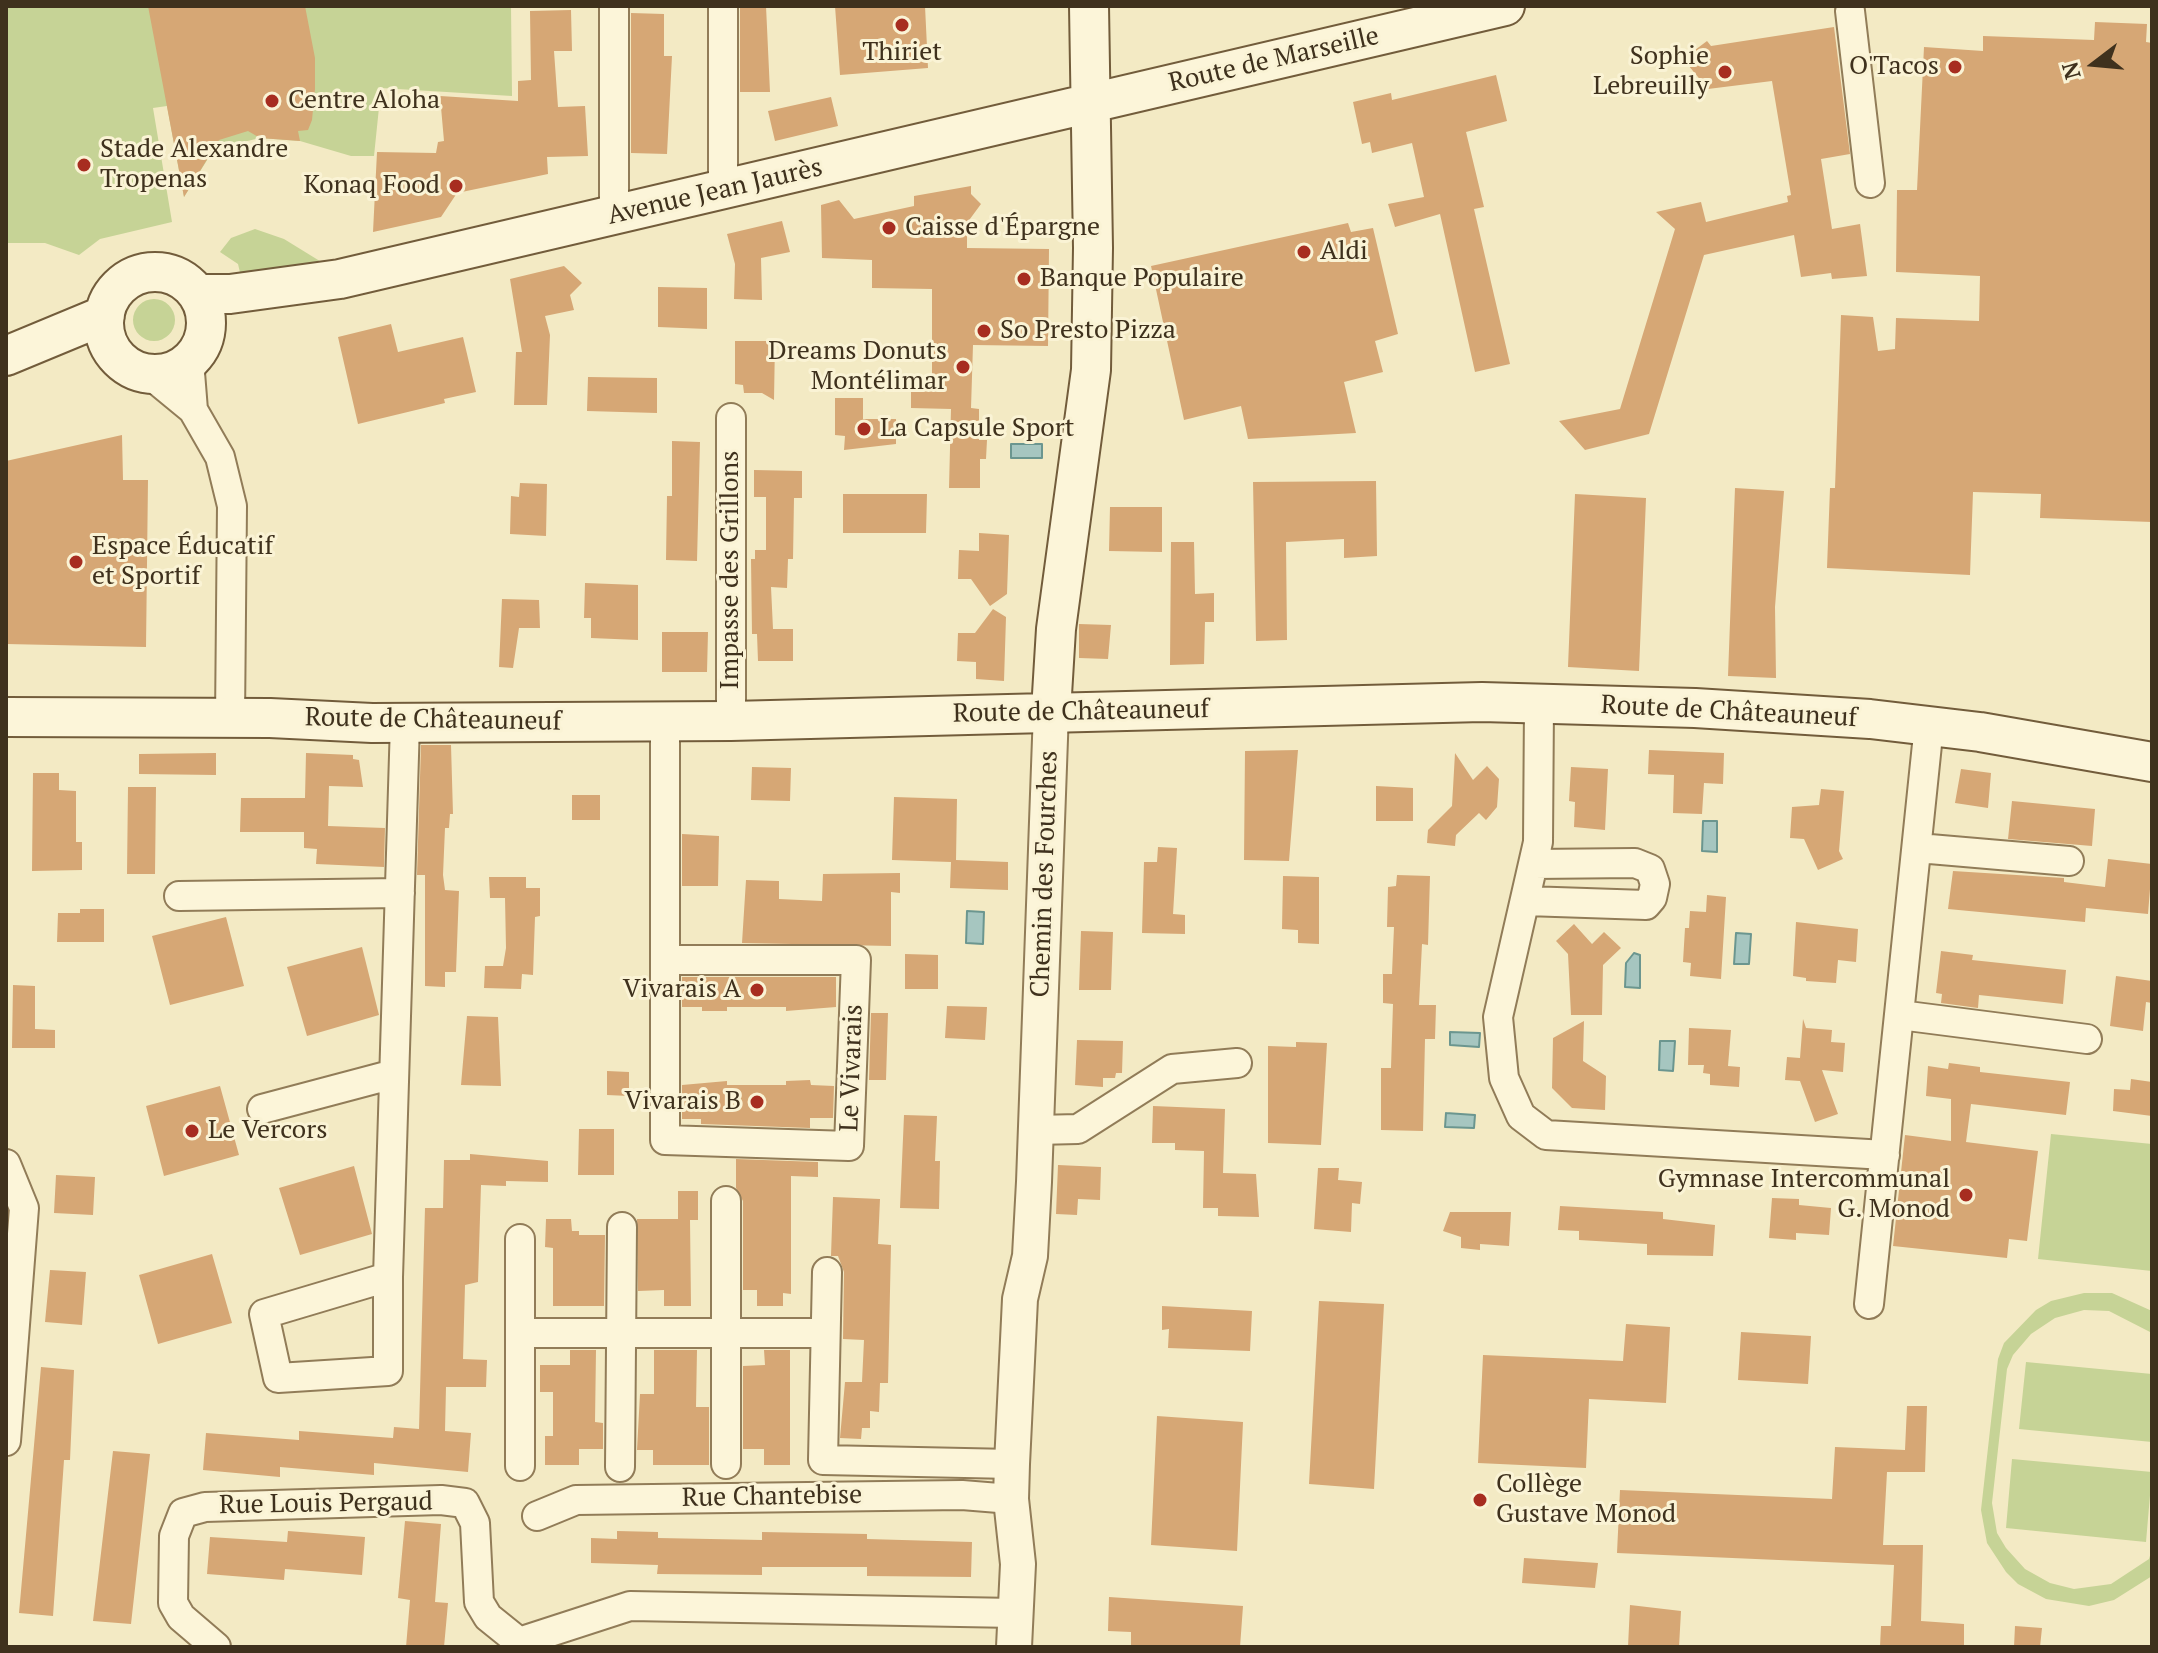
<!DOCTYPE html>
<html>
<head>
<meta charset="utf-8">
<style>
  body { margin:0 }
  #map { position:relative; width:2158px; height:1653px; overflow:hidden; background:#f3eac4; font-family:"PT Serif",serif }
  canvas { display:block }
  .frame { position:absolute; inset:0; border:8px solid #3f311d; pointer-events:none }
  .north { position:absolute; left:2054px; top:24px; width:80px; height:80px; -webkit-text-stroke:6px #faf3d5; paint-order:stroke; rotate:254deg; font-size:22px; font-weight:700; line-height:32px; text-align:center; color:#3f311d }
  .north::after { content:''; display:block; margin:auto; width:28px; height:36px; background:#3f311d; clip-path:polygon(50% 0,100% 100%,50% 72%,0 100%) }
</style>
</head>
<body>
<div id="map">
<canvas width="2158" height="1653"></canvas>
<div class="frame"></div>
<div class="north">N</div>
</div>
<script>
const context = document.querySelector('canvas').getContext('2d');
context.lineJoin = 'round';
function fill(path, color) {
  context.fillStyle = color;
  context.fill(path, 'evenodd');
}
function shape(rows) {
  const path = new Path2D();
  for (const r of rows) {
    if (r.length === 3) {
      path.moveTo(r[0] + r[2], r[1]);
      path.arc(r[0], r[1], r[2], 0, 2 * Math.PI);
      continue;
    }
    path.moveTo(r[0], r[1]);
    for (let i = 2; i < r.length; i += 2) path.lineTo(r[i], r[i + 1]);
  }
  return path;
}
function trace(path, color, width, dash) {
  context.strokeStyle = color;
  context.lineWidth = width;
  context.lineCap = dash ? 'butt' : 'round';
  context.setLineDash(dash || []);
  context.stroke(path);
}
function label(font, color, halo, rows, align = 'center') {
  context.font = font + ' "PT Serif",serif';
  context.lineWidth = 6;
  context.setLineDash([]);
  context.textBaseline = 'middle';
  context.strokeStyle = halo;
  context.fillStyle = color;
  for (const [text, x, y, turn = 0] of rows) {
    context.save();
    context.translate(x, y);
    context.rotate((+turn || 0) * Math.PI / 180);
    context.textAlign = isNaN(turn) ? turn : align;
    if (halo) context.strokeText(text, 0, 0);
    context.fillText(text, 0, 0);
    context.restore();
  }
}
fill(shape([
  [6,6,511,6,512,96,381,88,374,156,351,156,300,141,260,138,214,149,184,197,167,106,153,108,172,222,100,239,79,255,45,243,6,243],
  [255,229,284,239,323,263,242,281,238,264,220,252,231,238],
  [154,320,21],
  [2051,1134,2152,1144,2152,1271,2038,1259],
  [2084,1293,2112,1293,2152,1311,2152,1333,2109,1311,2084,1310,2055,1318,2031,1334,2013,1355,2007,1369,1992,1503,1997,1533,2006,1548,2025,1569,2050,1583,2074,1589,2111,1584,2149,1559,2152,1549,2152,1576,2114,1600,2089,1606,2046,1599,2018,1584,2006,1572,1987,1543,1981,1510,1998,1359,2004,1343,2036,1310,2051,1301],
  [2026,1362,2152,1374,2152,1442,2019,1429],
  [2012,1459,2152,1472,2146,1542,2006,1528]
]), '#c6d396');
const water = shape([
  [1011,444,1042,444,1042,458,1011,458,1011,444],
  [1703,821,1717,821,1717,852,1702,851,1703,821],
  [967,911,984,912,983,944,966,943,967,911],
  [1736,933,1751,934,1749,964,1734,964,1736,933],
  [1634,953,1640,955,1640,988,1625,987,1626,963,1634,953],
  [1450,1032,1480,1033,1479,1047,1450,1045,1450,1032],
  [1660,1041,1675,1041,1673,1071,1659,1070,1660,1041],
  [1446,1113,1475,1115,1474,1128,1445,1127,1446,1113]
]);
fill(water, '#a6c6c0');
trace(water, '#6b968f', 2);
fill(shape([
  [148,6,305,6,315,58,315,89,312,120,308,130,298,131,300,141,260,138,248,131,219,140,184,197],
  [740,6,766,6,770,92,740,92],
  [835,6,925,6,928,68,840,75],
  [571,10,572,51,554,51,558,107,585,106,588,156,547,157,548,174,457,193,441,217,373,232,377,152,436,153,438,142,444,141,440,96,518,101,518,81,531,80,530,11],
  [631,13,664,14,664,56,672,56,667,154,631,153],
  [2095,22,2147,24,2146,42,2152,43,2152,522,2040,518,2041,494,1973,492,1970,575,1827,568,1830,488,1835,488,1841,315,1873,317,1878,351,1895,349,1896,318,1979,321,1980,276,1896,272,1897,190,1917,190,1924,47,1983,51,1983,36,2094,40],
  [1834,27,1850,154,1821,159,1832,229,1860,224,1867,276,1832,279,1831,273,1801,277,1794,235,1704,255,1649,434,1585,450,1559,421,1620,409,1675,229,1656,212,1701,202,1706,222,1788,202,1787,196,1791,195,1772,81,1708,89,1683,59,1707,41,1711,46],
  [1496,75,1507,121,1466,132,1484,207,1474,209,1510,364,1475,372,1440,214,1395,227,1388,204,1424,197,1412,143,1372,153,1370,142,1362,144,1353,102,1391,93,1392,100],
  [831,97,838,126,775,141,768,111],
  [971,186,971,194,981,204,967,223,967,248,1049,249,1048,346,973,345,971,408,979,409,979,440,987,440,986,459,980,459,980,488,949,488,951,409,911,408,911,386,924,387,925,375,932,375,932,289,872,288,872,260,822,258,821,205,839,200,854,219,914,206,914,196],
  [782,221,790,252,761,258,762,300,734,299,735,264,727,234],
  [1348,223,1351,232,1373,228,1398,334,1375,341,1383,372,1344,382,1356,433,1248,439,1241,406,1184,420,1151,266],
  [564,266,582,283,570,295,574,310,545,316,550,335,547,405,514,405,516,352,522,352,510,279],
  [658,287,707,288,707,329,658,327],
  [391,324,398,352,463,337,476,392,444,399,445,403,358,424,338,337],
  [735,341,775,341,774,400,762,393,744,393,743,385,735,384],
  [588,377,657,378,657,413,587,411],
  [835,398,863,398,863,419,896,419,896,444,844,450,845,436,835,435],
  [122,435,123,480,148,480,146,647,6,644,6,461],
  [672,441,700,442,697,561,666,560,667,496,672,496],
  [754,470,802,471,802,498,794,498,793,559,788,559,787,588,771,587,773,629,793,629,793,661,758,661,757,634,752,634,751,559,755,559,755,550,766,550,766,497,754,497],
  [1376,481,1377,556,1344,558,1344,539,1286,542,1287,640,1256,641,1253,482],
  [520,483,547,484,546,536,510,534,511,496,519,497],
  [1735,488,1784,491,1775,607,1776,678,1728,676],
  [843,494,927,494,926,533,843,533],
  [1575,494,1646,498,1639,671,1568,667],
  [1110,507,1162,507,1162,552,1109,551],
  [979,533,1009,535,1007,594,990,606,971,579,958,579,959,550,979,551],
  [1171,542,1194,542,1195,594,1214,593,1214,622,1205,622,1204,664,1170,665],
  [585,583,638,585,638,640,591,638,591,618,584,618],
  [502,599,539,600,540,628,519,628,513,668,499,667],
  [993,609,1006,617,1004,681,976,679,976,662,957,661,958,633,975,633],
  [1079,624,1111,625,1108,659,1079,658],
  [662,632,708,632,707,672,662,672],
  [421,745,451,745,453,814,450,814,449,828,445,828,443,875,445,890,459,891,456,972,445,972,445,987,425,986,425,875,417,875],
  [1298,750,1289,861,1244,860,1245,751],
  [1649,750,1724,753,1723,784,1704,783,1702,814,1673,813,1674,775,1648,774],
  [216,753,216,775,139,774,139,754],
  [306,753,353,755,353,759,359,760,363,787,329,786,328,826,385,828,384,867,316,864,317,849,304,848,304,832,240,832,241,798,305,798],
  [1455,753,1473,780,1487,766,1499,779,1497,807,1486,820,1479,813,1456,835,1455,846,1427,843,1428,830,1452,806],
  [752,767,791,768,790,801,751,800],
  [1571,767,1608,769,1605,830,1574,827,1575,802,1569,801],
  [1961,769,1991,773,1988,808,1955,803],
  [33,773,59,773,59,790,76,791,76,842,82,842,82,870,32,871],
  [1376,786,1413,788,1413,821,1376,821],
  [128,787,156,787,155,874,127,874],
  [1821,789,1844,791,1839,851,1843,859,1818,870,1804,839,1790,838,1792,807,1819,805],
  [572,795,600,795,600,820,572,820],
  [894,797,957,799,956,860,1008,862,1008,890,950,888,951,862,892,860],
  [2012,801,2095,809,2092,846,2008,839],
  [682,834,719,836,718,886,682,886],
  [1158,847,1177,848,1173,914,1185,915,1185,934,1142,933,1144,862,1157,862],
  [2108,859,2152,864,2148,914,2086,908,2085,922,1948,909,1953,871,2064,878,2064,882,2105,887],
  [900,873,900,893,891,892,891,946,742,943,746,880,779,881,779,899,822,901,823,874],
  [1397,875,1430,876,1428,945,1422,944,1419,1005,1436,1005,1435,1039,1425,1039,1423,1131,1381,1130,1381,1068,1391,1068,1393,1004,1383,1003,1383,974,1392,974,1394,927,1387,927,1388,887,1396,886],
  [1283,876,1319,877,1319,944,1298,943,1298,930,1282,929],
  [489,877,526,877,526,888,540,888,540,916,535,917,533,975,522,974,521,989,484,988,485,966,503,966,506,948,505,898,490,898],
  [1707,895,1726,897,1721,979,1690,976,1691,963,1683,962,1685,928,1689,928,1690,911,1706,912],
  [80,909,104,909,104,942,57,942,58,913,80,913],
  [226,917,244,986,170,1005,152,936],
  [1796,922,1858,929,1856,962,1838,960,1836,983,1806,981,1806,978,1793,976],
  [1574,924,1592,944,1604,932,1621,948,1603,965,1602,1015,1571,1015,1568,954,1556,941],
  [1081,931,1113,932,1111,990,1079,990],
  [362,947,379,1015,307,1036,287,967],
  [1941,951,1973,955,1972,960,2066,970,2063,1004,1979,995,1978,1008,1941,1003,1942,994,1936,993],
  [905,954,938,955,938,989,905,989],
  [2116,976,2152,981,2152,1003,2146,1002,2143,1031,2110,1026],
  [682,977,836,977,836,1007,786,1011,786,1007,727,1007,727,1011,702,1011,702,1007,682,1007],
  [13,985,35,986,35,1029,55,1030,55,1048,12,1048],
  [947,1006,987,1007,985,1040,945,1038],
  [871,1013,888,1013,886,1080,869,1080],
  [467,1016,498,1017,501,1086,461,1085],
  [1803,1019,1806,1028,1832,1030,1831,1042,1845,1043,1843,1072,1822,1070,1838,1114,1815,1122,1800,1081,1785,1080,1787,1057,1800,1058],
  [1584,1021,1583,1061,1606,1076,1605,1110,1572,1108,1552,1088,1553,1038],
  [1689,1028,1731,1030,1728,1066,1740,1067,1739,1087,1710,1085,1710,1074,1703,1073,1704,1065,1688,1065],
  [1077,1040,1123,1041,1122,1073,1116,1073,1115,1078,1103,1078,1103,1087,1075,1085],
  [1296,1042,1327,1043,1321,1145,1268,1143,1268,1046,1296,1047],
  [1949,1063,1980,1067,1980,1072,2070,1082,2066,1115,1971,1104,1966,1142,2038,1151,2027,1241,2009,1239,2007,1258,1893,1246,1905,1135,1951,1141,1951,1099,1926,1096,1928,1066,1948,1069],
  [607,1071,629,1072,629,1096,607,1095],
  [2131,1079,2152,1082,2152,1116,2113,1111,2114,1089,2130,1090],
  [810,1080,811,1085,834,1086,833,1118,810,1118,810,1128,701,1124,701,1119,682,1119,682,1085,727,1081,727,1085,786,1085,786,1081],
  [220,1086,239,1155,164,1176,146,1106],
  [1153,1106,1225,1109,1223,1173,1256,1174,1259,1217,1218,1216,1218,1208,1203,1208,1204,1151,1175,1150,1175,1143,1152,1143],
  [904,1115,937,1116,935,1161,940,1161,939,1209,900,1208],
  [579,1129,614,1129,614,1175,578,1175],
  [470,1154,548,1161,548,1182,506,1181,506,1186,481,1185,478,1282,465,1285,463,1359,487,1360,486,1387,446,1387,445,1431,471,1433,468,1472,374,1463,374,1475,280,1467,280,1477,203,1470,206,1433,299,1440,299,1431,393,1438,394,1427,419,1429,425,1208,443,1208,444,1160,470,1160],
  [736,1159,818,1162,818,1177,791,1176,791,1294,783,1293,783,1306,757,1306,757,1290,743,1290,743,1201,736,1188],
  [1058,1165,1101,1167,1100,1200,1078,1199,1077,1215,1056,1214],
  [354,1166,372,1234,300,1255,279,1188],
  [1318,1168,1339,1168,1338,1180,1362,1182,1360,1204,1352,1203,1351,1232,1314,1229],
  [56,1175,95,1177,93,1215,54,1213],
  [678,1191,698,1191,698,1220,690,1220,691,1306,664,1306,664,1290,638,1291,637,1219,678,1219],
  [833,1197,880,1199,878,1244,891,1245,888,1383,880,1383,879,1412,870,1411,870,1428,862,1428,861,1439,840,1438,845,1382,862,1382,864,1340,843,1339,844,1272,838,1256,831,1256],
  [1772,1198,1799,1199,1799,1205,1831,1208,1829,1235,1796,1233,1796,1240,1769,1238],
  [1560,1206,1663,1212,1663,1219,1715,1225,1713,1256,1647,1255,1647,1244,1579,1240,1579,1231,1558,1230],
  [1450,1212,1511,1212,1509,1246,1480,1244,1480,1250,1461,1248,1461,1237,1443,1231],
  [546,1219,571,1219,572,1231,579,1231,579,1235,605,1235,604,1306,553,1306,553,1248,545,1247],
  [212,1254,232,1323,158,1344,139,1275],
  [50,1270,86,1272,82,1325,45,1322],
  [1319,1301,1384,1304,1374,1489,1309,1484],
  [1162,1306,1252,1311,1250,1351,1168,1348,1169,1329,1162,1330],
  [1626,1324,1670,1327,1666,1403,1589,1399,1586,1468,1478,1463,1483,1355,1623,1361],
  [1741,1332,1811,1336,1808,1384,1738,1380],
  [570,1350,596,1350,595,1422,603,1423,603,1449,579,1449,579,1465,545,1465,545,1436,553,1436,553,1392,540,1392,540,1365,570,1365],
  [654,1350,697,1350,696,1407,709,1407,709,1465,653,1465,653,1450,637,1450,640,1394,654,1394],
  [764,1350,790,1350,790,1465,764,1465,764,1449,743,1449,743,1366,765,1365],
  [41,1367,74,1370,70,1460,64,1460,53,1616,19,1613],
  [1907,1406,1927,1406,1925,1472,1887,1472,1883,1545,1923,1545,1921,1621,1964,1624,1964,1647,1880,1647,1881,1626,1891,1626,1894,1565,1617,1553,1620,1490,1832,1499,1835,1447,1905,1450],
  [1157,1416,1243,1422,1237,1551,1151,1545],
  [113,1451,150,1454,131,1624,93,1621],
  [405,1521,441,1524,435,1602,448,1603,444,1647,406,1647,410,1600,398,1598],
  [288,1531,365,1537,362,1575,285,1569,284,1580,207,1574,210,1537,287,1542],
  [617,1531,658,1532,658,1538,762,1540,762,1532,867,1534,867,1539,972,1542,971,1577,867,1576,867,1567,762,1567,762,1575,657,1574,658,1565,591,1563,591,1538,617,1539],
  [1524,1558,1598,1563,1595,1588,1522,1583],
  [1109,1597,1243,1606,1240,1647,1131,1647,1131,1632,1108,1631],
  [1630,1605,1681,1611,1679,1647,1628,1647],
  [2015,1626,2042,1628,2040,1647,2014,1647]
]), '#d6a775');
const minor = shape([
  [614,6,614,216],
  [723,6,723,191],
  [1850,11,1870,183],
  [189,360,193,410],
  [148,373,193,410,220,457,232,506,230,719],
  [1539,705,1538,842,1498,1017,1504,1078,1521,1116,1546,1135,1885,1155],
  [665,721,665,1140,849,1146,856,960,666,960],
  [731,721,731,418],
  [1918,848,2069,861],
  [179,896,400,893],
  [1526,901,1646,905,1652,898,1655,884,1650,869,1635,863,1534,864],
  [1900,1015,2087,1039],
  [262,1109,394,1074],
  [1036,1130,1078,1129,1172,1069,1237,1063],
  [6,1164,24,1208,6,1441],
  [520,1239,520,1333,825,1333],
  [827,1272,823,1460,1012,1464],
  [388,1277,388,1371,278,1378,264,1314,388,1277,405,723],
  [1869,1304,1929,725],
  [520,1333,520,1466],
  [726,1464,726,1201],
  [620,1467,622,1227],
  [537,1516,576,1500,962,1495,1011,1499],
  [216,1647,181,1617,173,1603,174,1536,183,1513,205,1507,441,1500,465,1503,475,1523,479,1602,488,1617,519,1642],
  [519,1647,519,1642,630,1606,1015,1613]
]);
const tertiary = shape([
  [1014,1647,1018,1564,1011,1499,1012,1464,1020,1299,1030,1256,1034,1182,1051,711]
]);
const secondary = shape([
  [155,323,51],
  [197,294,230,294,340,279,1505,6],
  [6,356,105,315],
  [1051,711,1056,629,1091,370,1093,248,1089,6],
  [6,717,270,718,372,723,731,721,1482,702,1695,708,1870,719,1980,732,2152,762]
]);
trace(minor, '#917c58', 32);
trace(tertiary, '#917c58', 38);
trace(secondary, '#725c3b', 42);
trace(minor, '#fcf5d9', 28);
trace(tertiary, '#fcf5d9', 34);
trace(secondary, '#fcf5d9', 38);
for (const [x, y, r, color] of [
  [902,25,8,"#a72d20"],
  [1955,67,8,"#a72d20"],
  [1725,72,8,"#a72d20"],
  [272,101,8,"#a72d20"],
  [84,165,8,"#a72d20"],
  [456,186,8,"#a72d20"],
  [889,228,8,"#a72d20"],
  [1304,252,8,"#a72d20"],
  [1024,279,8,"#a72d20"],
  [984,331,8,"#a72d20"],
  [963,367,8,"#a72d20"],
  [864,429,8,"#a72d20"],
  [76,562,8,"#a72d20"],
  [757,990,8,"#a72d20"],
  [757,1102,8,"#a72d20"],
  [192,1131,8,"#a72d20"],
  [1966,1195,8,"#a72d20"],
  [1480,1500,8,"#a72d20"]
]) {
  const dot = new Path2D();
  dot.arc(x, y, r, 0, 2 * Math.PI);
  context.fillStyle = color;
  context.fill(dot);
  trace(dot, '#faf3d5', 3);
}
label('26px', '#3f311d', '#faf3d5', [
  ["Thiriet",902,53,"center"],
  ["Sophie",1709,57,"right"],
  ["Lebreuilly",1709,87,"right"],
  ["O'Tacos",1939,67,"right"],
  ["Centre Aloha",288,101],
  ["Stade Alexandre",100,150],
  ["Tropenas",100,180],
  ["Konaq Food",440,186,"right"],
  ["Caisse d'Épargne",905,228],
  ["Aldi",1320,252],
  ["Banque Populaire",1040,279],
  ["So Presto Pizza",1000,331],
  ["Dreams Donuts",947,352,"right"],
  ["Montélimar",947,382,"right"],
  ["La Capsule Sport",880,429],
  ["Espace Éducatif",92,547],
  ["et Sportif",92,577],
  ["Vivarais A",741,990,"right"],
  ["Vivarais B",741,1102,"right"],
  ["Le Vercors",208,1131],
  ["Gymnase Intercommunal",1950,1180,"right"],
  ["G. Monod",1950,1210,"right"],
  ["Collège",1496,1485],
  ["Gustave Monod",1496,1515]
], 'left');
label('26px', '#3f311d', '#faf3d5', [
  ["Route de Marseille",1274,60,-13],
  ["Avenue Jean Jaurès",715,192,-13],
  ["Impasse des Grillons",731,570,-90],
  ["Route de Châteauneuf",1081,712,-1],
  ["Route de Châteauneuf",1729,712,3],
  ["Route de Châteauneuf",433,720,1],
  ["Chemin des Fourches",1045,874,-88],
  ["Le Vivarais",852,1068,-88],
  ["Rue Chantebise",772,1497,-1],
  ["Rue Louis Pergaud",326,1504,-1]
]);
</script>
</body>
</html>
